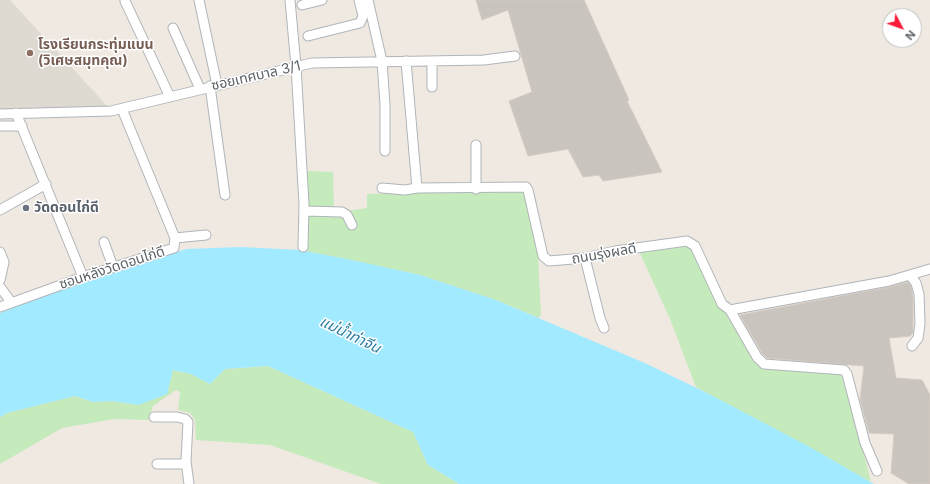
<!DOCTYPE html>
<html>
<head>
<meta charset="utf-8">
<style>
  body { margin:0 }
  #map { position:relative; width:930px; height:484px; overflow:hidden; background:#efe9e2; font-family:Inter,sans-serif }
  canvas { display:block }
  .north { position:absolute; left:882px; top:8px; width:40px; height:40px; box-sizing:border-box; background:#fff; border:1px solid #bdc0c1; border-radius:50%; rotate:131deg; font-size:11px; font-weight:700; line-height:16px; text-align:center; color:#5a6165 }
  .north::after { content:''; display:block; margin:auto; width:14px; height:18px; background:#fb1c3a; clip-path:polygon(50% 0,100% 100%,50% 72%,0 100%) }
</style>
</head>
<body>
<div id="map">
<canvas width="930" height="484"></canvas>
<div class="north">N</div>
</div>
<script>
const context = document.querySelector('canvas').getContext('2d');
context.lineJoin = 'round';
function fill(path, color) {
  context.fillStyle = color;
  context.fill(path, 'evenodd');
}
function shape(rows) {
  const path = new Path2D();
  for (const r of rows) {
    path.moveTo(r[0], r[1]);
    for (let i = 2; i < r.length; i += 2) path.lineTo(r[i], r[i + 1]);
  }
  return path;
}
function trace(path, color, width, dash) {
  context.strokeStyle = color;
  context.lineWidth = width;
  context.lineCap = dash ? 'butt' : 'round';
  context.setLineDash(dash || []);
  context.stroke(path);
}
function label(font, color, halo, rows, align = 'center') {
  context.font = font + ' Inter,"Noto Sans Thai",sans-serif';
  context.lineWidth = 3;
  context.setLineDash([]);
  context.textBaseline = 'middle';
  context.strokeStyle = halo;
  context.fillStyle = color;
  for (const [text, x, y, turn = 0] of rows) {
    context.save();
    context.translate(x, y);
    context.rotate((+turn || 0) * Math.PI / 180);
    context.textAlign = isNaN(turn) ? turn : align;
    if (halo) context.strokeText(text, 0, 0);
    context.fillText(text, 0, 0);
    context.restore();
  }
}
fill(shape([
  [0,0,10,0,108,107,0,110]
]), '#ded9d1');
fill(shape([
  [306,171,333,172,334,213,367,208,367,194,517,189,525,192,533,221,538,257,541,314,539,318,496,300,420,275,300,250],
  [684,242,694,247,723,310,731,317,735,317,761,368,843,370,871,482,696,387,670,319,639,251],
  [268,366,413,432,428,465,459,484,381,484,270,445,196,440,195,420,190,413,178,410,180,392,176,390,153,406,149,420,115,419,62,428,0,464,0,417,7,413,75,396,93,402,112,401,139,405,173,370,191,374,210,384,225,369]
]), '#c5eabc');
fill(shape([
  [241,247,300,250,352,260,420,275,496,300,647,364,709,394,810,447,874,484,459,484,428,465,413,432,268,366,225,369,210,384,191,374,173,370,167,394,139,405,112,401,93,402,75,396,7,413,0,417,0,313,41,297,186,249]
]), '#a2eaff');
const building = shape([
  [476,0,584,0,629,100,627,101,662,172,603,181,599,175,583,177,568,149,528,156,509,101,532,92,508,10,482,20,476,0],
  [908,282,911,286,913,298,913,333,910,336,889,338,896,378,922,380,930,395,930,484,909,484,891,473,894,434,869,433,860,399,864,366,767,358,762,353,740,315,890,287,908,282]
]);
fill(building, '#cac4bf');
trace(building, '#d4cac0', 1);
const minor = shape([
  [199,0,217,85],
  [290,0,296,66,304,204,303,247],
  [368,0,382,61,385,105,385,151],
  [125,1,170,97],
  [302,5,322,0],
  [173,28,200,89],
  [308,36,360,23,363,16,359,0],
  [406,61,417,188,526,187,528,190,543,256,549,261,585,258,615,251,687,241,695,246,722,304,730,310,889,281,930,269],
  [432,61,432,87],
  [210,86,225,195],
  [16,113,83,277],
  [0,114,111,111,312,63,484,60,515,56],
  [0,126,22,126],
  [476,145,476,189],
  [382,188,405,190,417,188],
  [0,210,46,184],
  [304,211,342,212,347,215,352,225],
  [175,238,206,235],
  [104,242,113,267],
  [0,252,4,262,0,280],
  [585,258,600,318,604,328],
  [910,275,916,283,919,294,920,324,918,338,912,346],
  [0,287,11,302],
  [0,307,83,277,174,248,175,238,122,109],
  [730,310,757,357,764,364,844,370,847,374,865,443,877,471],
  [154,417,177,417,185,419,188,422,186,461,189,484],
  [157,464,186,464]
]);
trace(minor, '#b0b5b9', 11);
trace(minor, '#fff', 9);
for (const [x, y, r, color] of [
  [30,53,4,"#8d6e63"],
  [26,208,4,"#6b7280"]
]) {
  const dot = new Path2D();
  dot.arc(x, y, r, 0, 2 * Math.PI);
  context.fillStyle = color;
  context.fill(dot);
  trace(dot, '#fff', 1.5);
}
label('bold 14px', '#785e54', '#fff', [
  ["โรงเรียนกระทุ่มแบน",38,45],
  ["(วิเศษสมุทคุณ)",38,61]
], 'left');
label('14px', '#5a6165', '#fff', [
  ["ซอยเทศบาล 3/1",256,76,-13],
  ["ถนนรุ่งผลดี",604,254,-10],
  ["ซอนหลังวัดดอนไก่ดี",112,268,-18]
]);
label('bold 14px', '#5b616d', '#fff', [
  ["วัดดอนไก่ดี",34,208]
], 'left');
label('italic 15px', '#2e7ea0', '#fff', [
  ["แม่น้ำท่าจีน",350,335,26]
]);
</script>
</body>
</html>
